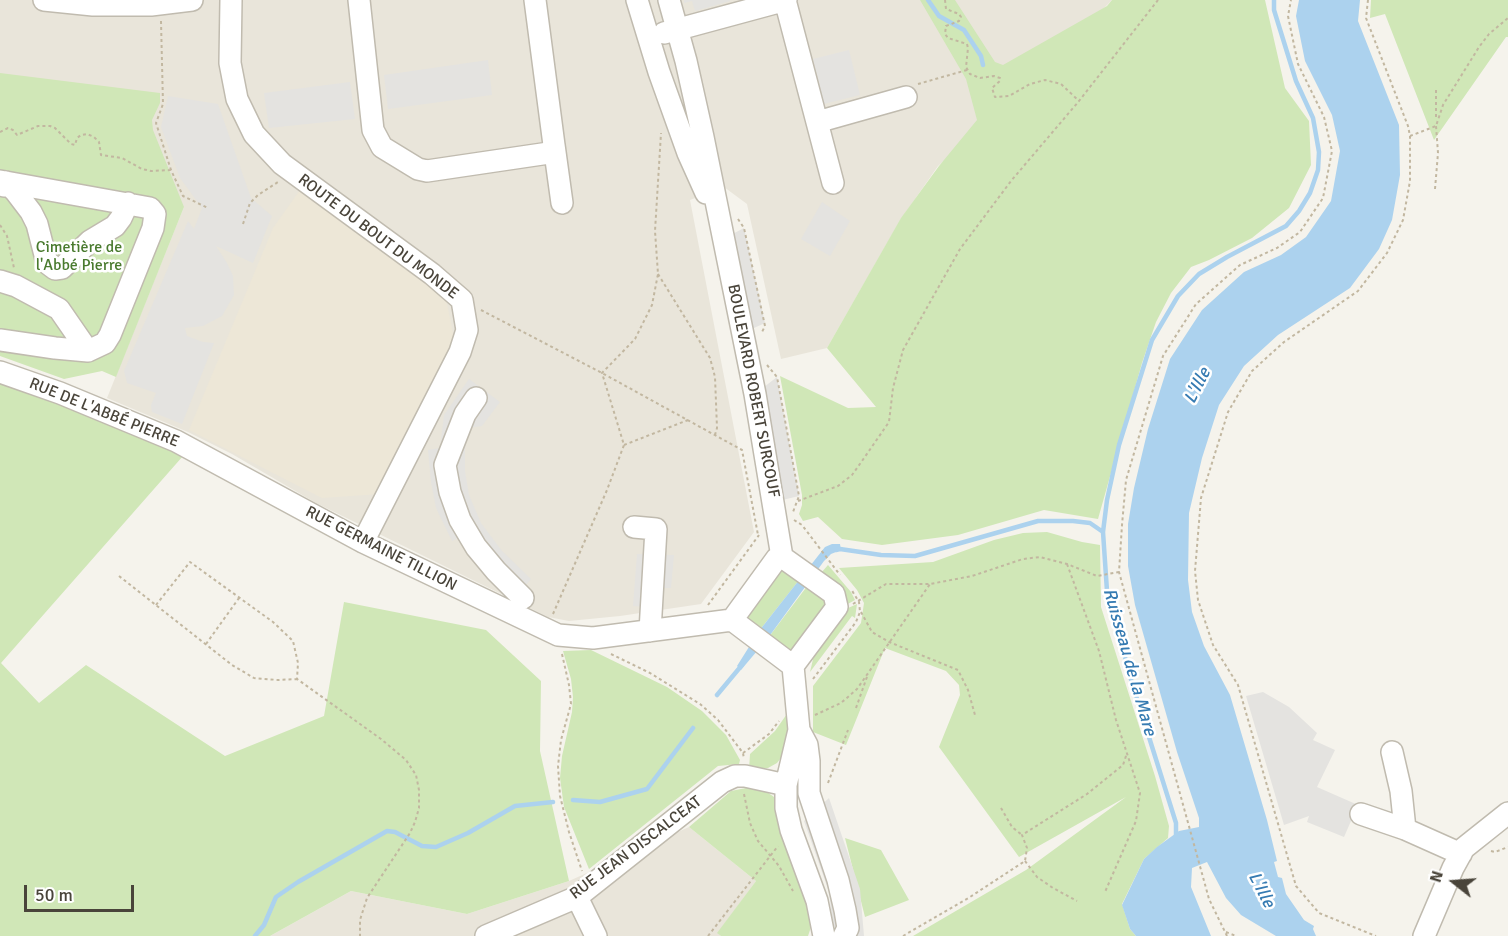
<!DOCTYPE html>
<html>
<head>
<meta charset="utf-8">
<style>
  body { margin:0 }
  #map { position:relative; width:1508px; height:936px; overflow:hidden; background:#f5f3ec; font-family:Signika,sans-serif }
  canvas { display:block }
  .north { position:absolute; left:1424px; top:852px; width:60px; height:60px; -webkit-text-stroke:4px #fff; paint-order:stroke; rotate:287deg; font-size:16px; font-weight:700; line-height:24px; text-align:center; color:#49443a }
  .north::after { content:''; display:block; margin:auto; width:21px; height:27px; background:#49443a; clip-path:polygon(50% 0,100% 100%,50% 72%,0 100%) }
  .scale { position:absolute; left:24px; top:885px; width:110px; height:27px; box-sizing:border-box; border:3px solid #49443a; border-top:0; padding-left:8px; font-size:18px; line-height:21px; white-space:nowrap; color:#49443a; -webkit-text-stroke:4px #fff; paint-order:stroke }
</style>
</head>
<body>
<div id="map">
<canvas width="1508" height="936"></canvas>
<div class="north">N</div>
<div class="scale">50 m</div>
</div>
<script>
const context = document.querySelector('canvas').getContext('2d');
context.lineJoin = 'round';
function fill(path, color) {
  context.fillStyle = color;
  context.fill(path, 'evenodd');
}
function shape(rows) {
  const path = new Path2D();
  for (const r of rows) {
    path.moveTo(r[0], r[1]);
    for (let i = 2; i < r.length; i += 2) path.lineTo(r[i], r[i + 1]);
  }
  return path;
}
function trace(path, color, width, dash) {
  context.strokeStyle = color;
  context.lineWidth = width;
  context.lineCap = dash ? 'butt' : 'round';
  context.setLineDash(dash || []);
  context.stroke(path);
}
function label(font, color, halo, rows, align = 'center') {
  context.font = font + ' Signika,sans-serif';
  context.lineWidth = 5;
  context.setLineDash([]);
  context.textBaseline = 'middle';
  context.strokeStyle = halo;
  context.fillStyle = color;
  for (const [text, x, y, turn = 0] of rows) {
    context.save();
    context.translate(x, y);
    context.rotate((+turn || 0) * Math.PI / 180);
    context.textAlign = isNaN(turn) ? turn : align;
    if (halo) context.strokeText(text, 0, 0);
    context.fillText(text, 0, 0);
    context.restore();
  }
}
fill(shape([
  [0,0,1112,0,1012,101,938,166,901,219,827,348,781,359,747,204,724,187,690,200,754,532,701,604,620,616,569,621,548,617,316,503,232,454,188,432,107,398,184,207,0,162],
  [689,827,756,881,718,933,721,936,270,936,351,891,467,914,569,881]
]), '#e9e5da');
fill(shape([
  [300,190,446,299,455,343,380,494,322,498,189,430,273,228]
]), '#ede7d7');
fill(shape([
  [920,0,955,0,995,62,1003,65,1107,6,1112,0,1265,0,1285,88,1309,121,1311,165,1289,208,1252,238,1209,260,1191,267,1171,293,1156,322,1142,363,1098,519,1044,510,958,535,882,545,842,539,818,517,803,521,799,514,802,505,802,495,780,376,848,408,876,407,827,348,901,218,939,166,977,120,966,79],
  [1371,0,1508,0,1508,37,1506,37,1434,140,1385,14,1370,18],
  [0,73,160,93,160,103,152,120,153,130,184,207,116,377,102,371,64,379,0,356],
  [0,379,101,420,183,456,1,663,39,703,86,665,225,756,324,716,344,602,486,630,541,681,540,751,569,881,467,914,351,891,270,936,0,936],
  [1047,532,1082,542,1100,545,1101,607,1155,776,1169,826,1168,838,1144,859,1122,904,1130,929,1136,936,913,936,1026,870,1126,797,1019,857,939,747,960,695,959,685,946,671,885,648,846,745,813,732,813,686,861,623,864,603,857,590,839,568,933,562,994,540,1023,533],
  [828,565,851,592,855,600,846,605,821,573],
  [783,567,800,579,759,631,746,622,744,613],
  [808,585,824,597,826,605,792,650,788,651,768,638],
  [857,604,855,618,852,616,810,672,814,655,846,609],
  [591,650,667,687,702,711,726,735,740,760,739,764,718,766,589,869,564,807,560,778,562,756,572,712,573,697,571,679,563,651],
  [789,711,789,724,784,754,777,763,768,768,749,770,750,754,775,731],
  [748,785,767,792,774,797,779,810,813,921,808,936,721,936,717,933,756,881,689,827,731,791,746,788],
  [845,838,881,850,909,900,865,917]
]), '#d0e7b7');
fill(shape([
  [684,0,730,0,730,1,695,11,692,1,684,3],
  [849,50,860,95,824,104,813,59],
  [488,60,492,95,388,109,384,75],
  [350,82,355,119,269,128,264,93],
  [168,96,218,104,251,198,272,216,253,263,216,246,227,263,233,276,234,295,222,316,203,326,185,328,187,336,203,342,214,343,182,424,152,412,151,405,156,393,127,383,124,371,188,221,194,229,202,208,180,178,161,127],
  [822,202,850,221,830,256,801,239],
  [744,228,765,323,743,333,723,239],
  [777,377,799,496,774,502,755,394],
  [469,379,500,402,482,426,468,428,465,449,465,471,469,495,481,523,502,551,531,579,515,598,463,536,452,541,436,508,431,482,428,450,440,448,444,415],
  [637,554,674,555,671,588,660,588,645,607,633,606],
  [1263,692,1289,707,1317,733,1313,740,1335,750,1317,787,1358,805,1344,837,1307,822,1309,816,1284,825,1246,696],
  [829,798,860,889,864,936,853,936,833,926,829,892,804,821]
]), '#e4e3e0');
fill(shape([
  [1299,0,1360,0,1358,21,1399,125,1400,175,1392,220,1379,249,1350,288,1278,335,1244,366,1219,405,1202,458,1189,513,1188,580,1192,612,1204,646,1230,695,1267,820,1277,861,1274,862,1278,877,1282,878,1286,894,1304,920,1314,926,1313,929,1316,936,1276,936,1241,915,1226,898,1207,862,1192,868,1191,887,1211,936,1136,936,1130,929,1122,905,1144,859,1157,847,1179,831,1199,827,1199,818,1177,752,1135,605,1128,566,1128,524,1134,488,1148,429,1170,359,1202,310,1244,272,1281,255,1306,237,1331,201,1340,151,1332,115,1305,61,1296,16],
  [832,544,840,544,841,550,831,554,824,561,768,638,741,670,737,666,759,631,825,547]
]), '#acd2ee');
trace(shape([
  [928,0,939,16,964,30,981,56,983,65],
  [836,550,840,549,881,555,915,556,1038,521,1073,521,1090,523,1103,532],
  [717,695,742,665],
  [573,800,600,802,647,789,693,728],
  [1176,838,1176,823,1132,683,1107,591,1103,532,1107,500,1119,445,1152,340,1178,296,1199,274,1227,257,1286,226,1299,211,1310,193,1318,170,1319,152,1313,118,1296,81,1274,10,1274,0],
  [255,936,264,925,276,897,298,882,387,831,395,832,422,846,436,847,468,833,515,806,553,802]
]), '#acd2ee', 4.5);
const minor = shape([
  [44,0,93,5,151,5,192,0],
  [231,0,230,63,237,99,254,134,282,164,432,274,462,300,467,330,460,352,363,542],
  [359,0,373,130,382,147,418,169,427,171,549,153,554,145,535,0],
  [637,0,659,72,688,153,706,193],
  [669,0,686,61,703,137,755,394,782,557],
  [785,0,817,122,906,97],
  [664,33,786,0],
  [817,122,833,183],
  [554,145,562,203],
  [0,181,150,208,155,214,153,228,110,335,105,343,88,351,55,348,0,340],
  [4,186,6,182,15,191,31,212,37,224,47,263,55,269,62,268,90,241,115,226,121,218,128,203],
  [0,281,16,286,59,309,88,351],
  [0,372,60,393,176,441,363,542,558,635,593,638,732,620],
  [476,398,465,414,445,465,450,492,460,520,476,547,496,571,523,598],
  [634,527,656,529,650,631],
  [782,557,834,594,837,607,793,666],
  [732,620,777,558,782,557],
  [732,620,793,666],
  [793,666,799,730,786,785,786,808,791,830,817,901,824,936],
  [799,730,807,745,809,761,809,793,838,880,845,910,848,928,844,936],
  [1392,752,1401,791,1405,829],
  [1361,814,1405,829,1461,854],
  [577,897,596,936],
  [486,936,577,897,722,782,735,776,745,776,786,785],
  [1424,936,1453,868,1464,848,1508,813]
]);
trace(minor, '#c0bbaf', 24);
trace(shape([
  [945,0,946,9,959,14,961,17,959,21,946,26,945,34,948,38,967,44,968,48,966,67,970,74,980,78,994,76,1000,78,1000,81,992,88,995,97,1009,96,1030,84,1045,80,1061,84,1079,101],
  [1368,0,1366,18,1408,126,1410,136,1410,181,1403,220,1387,253,1358,291,1284,342,1252,371,1228,412,1201,498,1195,571,1198,600,1213,645,1238,685,1296,886,1319,913,1376,936],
  [161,21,163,104,156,123,171,170,183,196,208,208],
  [918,84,967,70],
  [1436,90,1436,120],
  [0,132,8,128,13,130,17,135,38,126,50,126,55,128,71,144,75,145,77,138,81,135,87,134,94,137,99,142,101,155,122,158,142,169,151,171,171,170],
  [1410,136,1436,126,1443,105,1479,47,1489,34,1508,18],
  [1435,189,1438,153,1436,126],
  [738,219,744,228,765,326,761,334],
  [243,224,250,203,258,195,278,182],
  [0,225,7,236,14,268],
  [658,274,710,358,715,377,717,428,715,435],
  [481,310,602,373,742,450,758,535],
  [767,365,777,377,799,496,793,512],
  [624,445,688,420],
  [798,501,838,486,852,475,862,461,889,422,893,388,903,350,960,249,1011,181,1079,101,1158,0],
  [794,520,802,525,840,575],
  [1067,564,1099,651,1116,720,1140,793,1136,821,1105,892],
  [119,576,232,665,254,678,278,680,297,679],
  [853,604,886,584,930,584,972,576,1023,559,1040,557,1067,564,1097,576,1119,572],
  [156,605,190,562,273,622,293,641,298,663,297,679,381,739,406,760,416,775,419,790,419,808,415,822,410,833,367,898,360,920,360,936],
  [708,605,759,535],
  [861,612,872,632,889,642,958,670,968,690,975,715],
  [553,614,607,490,624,445,602,373,635,339,652,305,658,274,655,231,661,133],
  [206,644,239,598],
  [562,654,569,685,571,704,561,740,558,766,560,796,569,832,582,871],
  [611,654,650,673,700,704,718,720,743,753,744,759],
  [813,679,856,622,860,612,859,602,851,589],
  [856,708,868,674],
  [815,715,841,703,857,689,930,584],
  [743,753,769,734,779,721],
  [828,783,848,730],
  [744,794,750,823,758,841,779,866,793,891],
  [1001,808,1012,827,1022,835],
  [1491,851,1495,852,1508,847],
  [1025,861,1037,877,1053,888,1077,901],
  [1226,932,1236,936],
  [708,936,778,846],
  [903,936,970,897,1025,861,1027,848,1022,835,1087,794,1123,765,1127,753],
  [1227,936,1209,899,1119,572,1122,525,1126,480,1163,356,1196,304,1240,265,1277,248,1300,232,1323,198,1332,151,1324,117,1298,64,1288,16,1291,0]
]), '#c2b7a0', 2, [3, 3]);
trace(minor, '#fff', 21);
label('16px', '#49443a', '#fff', [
  ["ROUTE DU BOUT DU MONDE",378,237,37],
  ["BOULEVARD ROBERT SURCOUF",753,391,79],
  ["RUE DE L'ABBÉ PIERRE",104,413,22],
  ["RUE GERMAINE TILLION",381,549,27],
  ["RUE JEAN DISCALCEAT",636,848,-37]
]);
label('16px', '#497a2e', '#fff', [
  ["Cimetière de",79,248],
  ["l'Abbé Pierre",79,266]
]);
label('italic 18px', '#367bb2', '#fff', [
  ["L'Ille",1198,386,-63],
  ["Ruisseau de la Mare",1129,662,74],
  ["L'Ille",1261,890,63]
]);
</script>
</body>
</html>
